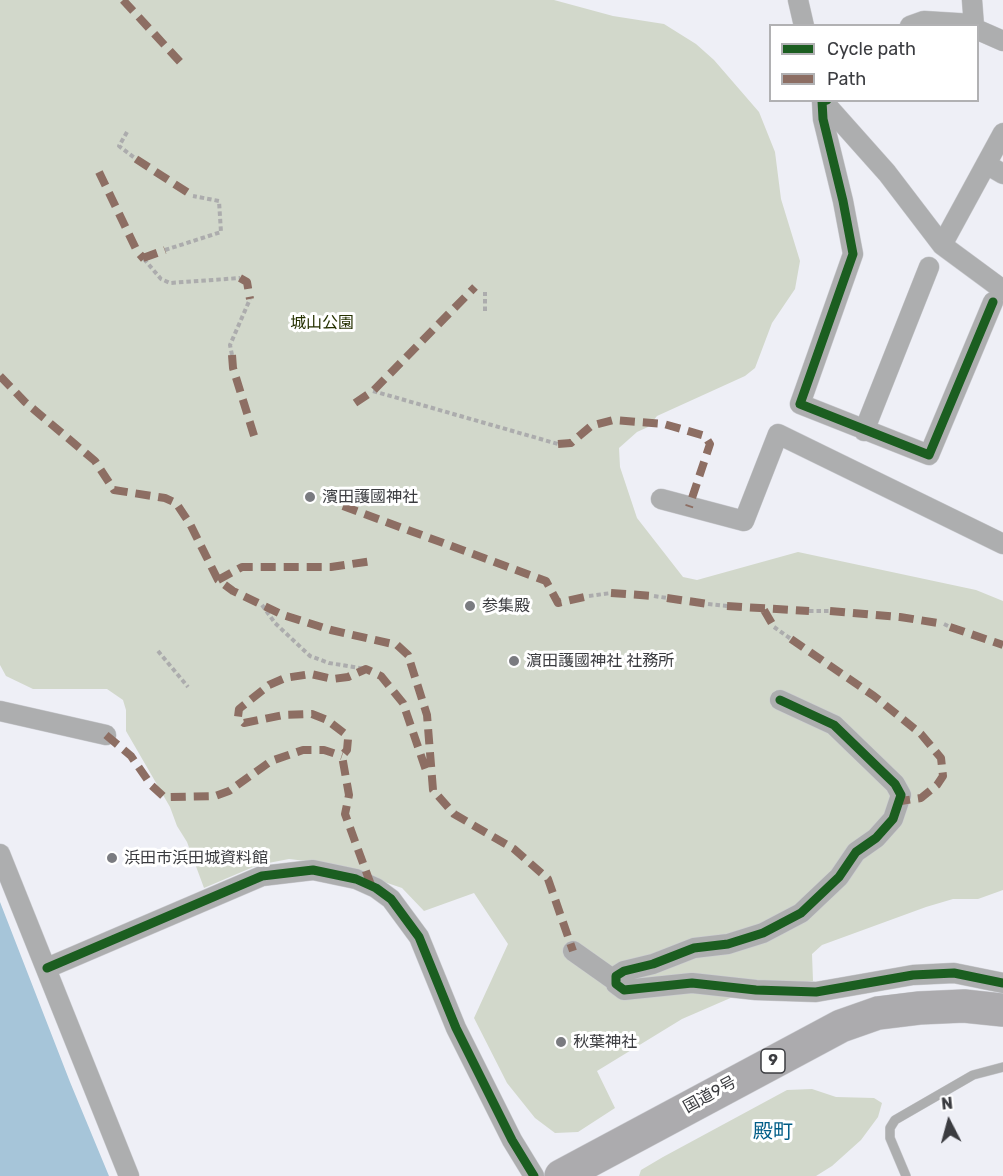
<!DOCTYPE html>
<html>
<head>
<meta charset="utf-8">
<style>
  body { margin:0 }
  #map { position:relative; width:1003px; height:1176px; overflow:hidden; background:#eeeff6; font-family:Rubik,sans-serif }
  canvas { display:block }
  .legend { position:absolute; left:769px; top:24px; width:210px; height:78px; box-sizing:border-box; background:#fff; border:2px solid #b1b1b3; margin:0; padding:8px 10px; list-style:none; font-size:18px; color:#3b3c40 }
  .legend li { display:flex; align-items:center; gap:12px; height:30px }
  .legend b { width:30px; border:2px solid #b1b1b3 }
  .north { position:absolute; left:919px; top:1092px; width:60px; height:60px; -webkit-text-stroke:4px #fff; paint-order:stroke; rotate:354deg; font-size:16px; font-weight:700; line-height:24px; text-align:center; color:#3b3c40 }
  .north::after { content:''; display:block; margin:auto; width:21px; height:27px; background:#3b3c40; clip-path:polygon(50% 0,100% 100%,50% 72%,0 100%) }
</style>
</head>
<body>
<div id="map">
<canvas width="1003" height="1176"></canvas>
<ul class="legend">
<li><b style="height:8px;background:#1b5e20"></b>Cycle path</li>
<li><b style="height:8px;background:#8d6e63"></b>Path</li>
</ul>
<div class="north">N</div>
</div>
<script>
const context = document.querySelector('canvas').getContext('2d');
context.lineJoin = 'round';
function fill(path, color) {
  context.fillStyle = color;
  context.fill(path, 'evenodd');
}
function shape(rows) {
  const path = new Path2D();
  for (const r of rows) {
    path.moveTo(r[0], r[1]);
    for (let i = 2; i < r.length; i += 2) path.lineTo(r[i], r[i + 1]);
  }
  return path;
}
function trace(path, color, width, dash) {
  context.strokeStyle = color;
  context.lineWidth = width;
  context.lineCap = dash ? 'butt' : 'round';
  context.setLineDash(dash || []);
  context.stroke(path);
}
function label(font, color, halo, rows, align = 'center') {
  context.font = font + ' Rubik,"Noto Sans JP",sans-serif';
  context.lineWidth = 6;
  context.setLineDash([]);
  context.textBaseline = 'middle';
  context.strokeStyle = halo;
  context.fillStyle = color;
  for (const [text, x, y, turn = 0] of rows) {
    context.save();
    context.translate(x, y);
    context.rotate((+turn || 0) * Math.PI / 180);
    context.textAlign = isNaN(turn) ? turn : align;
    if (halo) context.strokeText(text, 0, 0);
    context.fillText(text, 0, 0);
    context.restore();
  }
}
fill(shape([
  [0,0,554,0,613,16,664,24,696,44,714,60,759,112,775,152,781,199,800,261,795,289,772,323,755,368,745,376,657,416,648,427,637,432,619,448,620,467,637,518,683,577,697,580,798,552,976,590,1003,601,1003,890,978,899,953,899,926,907,822,945,812,954,813,981,742,993,682,1019,597,1071,615,1108,578,1132,555,1133,535,1118,507,1083,474,1018,508,944,474,893,424,911,402,888,331,864,289,859,258,865,204,888,187,842,177,826,170,807,126,731,126,710,123,700,107,689,33,689,6,676,0,665],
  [812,1089,836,1097,874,1098,882,1103,878,1117,861,1140,832,1166,816,1176,639,1176,641,1170,663,1157,787,1090]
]), '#d2d8cb');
fill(shape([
  [0,902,70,1082,109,1176,0,1176]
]), '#a6c5d9');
const lane = shape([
  [906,1176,890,1138,890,1128,895,1120,973,1075,1003,1067]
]);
const street = shape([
  [798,0,804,26],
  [972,0,974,26],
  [910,26,924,21,973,24],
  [978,30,1003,41],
  [822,100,887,173,942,245,1003,290],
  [827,100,822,101,823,119,843,201,853,254,800,404,929,455,993,302],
  [986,164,1003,174],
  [942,245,1003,133],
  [864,431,929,267],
  [661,499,744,521,778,434,1003,544],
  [780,700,834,725,895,784,901,795,893,819,876,838,856,852,839,877,801,913,763,933,728,944,694,948,653,964,624,971,616,976,616,984,624,990,692,983,756,990,816,992,913,975,954,973,1003,983],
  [0,711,106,735],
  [0,854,129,1176],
  [573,951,614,980],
  [47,968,262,876,313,870,356,879,376,888,391,899,419,937,456,1028,512,1140,534,1176]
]);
const highway = shape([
  [561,1176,841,1026,878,1013,919,1008,964,1006,1003,1010]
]);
trace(lane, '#cbccd1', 10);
trace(street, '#cbccd1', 21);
trace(highway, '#cbccd1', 34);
trace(shape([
  [127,132,119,146,136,159],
  [165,250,221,232,219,201,193,196],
  [144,259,161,279,170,283,240,278],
  [485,311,485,292],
  [232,355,230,345,250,299],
  [373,391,558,444],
  [589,596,611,593],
  [654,596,667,598],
  [708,604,727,606],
  [262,605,275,623,310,656,329,663,366,669],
  [809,611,830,611],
  [944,624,950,627],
  [774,627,791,639],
  [158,651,188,687]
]), '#acacad', 4, [4.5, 3]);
trace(lane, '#adaeaf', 9);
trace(street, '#adaeaf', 20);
trace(highway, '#acabae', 33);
trace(shape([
  [123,0,182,64],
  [136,159,193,196],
  [99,172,137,251,144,259],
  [143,258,165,250],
  [240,278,247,282,250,299],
  [232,355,233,368,256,442],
  [0,376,25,402,95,461,114,490,165,498,176,503,190,524,218,580,233,591,283,615,331,630,397,645,408,655,427,715,433,790,454,814,514,849,548,879,573,951],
  [355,403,373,391,475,287],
  [558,444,571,443,591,426,613,420,664,424,705,436,710,444,689,507],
  [343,506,546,581,558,603,589,596],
  [218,580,242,567,331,567,372,561],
  [611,593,654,596],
  [667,598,708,604],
  [727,606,809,611],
  [764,610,774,627],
  [830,611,900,617,944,624],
  [950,627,1003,645],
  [791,639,874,696,921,734,941,758,943,776,937,785,921,798,901,801],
  [106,735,131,756,151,785,163,796,170,797,215,796,229,791,271,761,303,750,324,750,342,756],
  [371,885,345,814,349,795,342,756,347,750,348,739,344,733,327,720,312,714,283,715,244,723,238,717,239,709,269,685,285,678,311,674,333,679,348,677,366,669,381,676,403,703,428,776]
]), '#8d6e63', 8, [15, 8]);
trace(shape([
  [827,100,822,101,823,119,843,201,853,254,800,404,929,455,993,302],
  [780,700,834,725,895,784,901,795,893,819,876,838,856,852,839,877,801,913,763,933,728,944,694,948,653,964,624,971,616,976,616,984,624,990,692,983,756,990,816,992,913,975,954,973,1003,983],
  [47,968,262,876,313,870,356,879,376,888,391,899,419,937,456,1028,512,1140,534,1176]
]), '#1b5e20', 9);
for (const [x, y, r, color] of [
  [310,497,6,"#7a7b80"],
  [470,606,6,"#7a7b80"],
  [514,661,6,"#7a7b80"],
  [112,858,6,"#7a7b80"],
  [561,1042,6,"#7a7b80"]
]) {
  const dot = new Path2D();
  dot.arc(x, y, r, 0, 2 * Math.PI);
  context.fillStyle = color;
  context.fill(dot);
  trace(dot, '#fff', 2);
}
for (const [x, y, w] of [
  [773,1061,24]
]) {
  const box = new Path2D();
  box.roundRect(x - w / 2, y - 12, w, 24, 4.5);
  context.fillStyle = '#fff';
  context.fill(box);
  trace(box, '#3b3c40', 1.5);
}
label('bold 15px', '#3b3c40', null, [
  ["9",773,1061]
]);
label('16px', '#253100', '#fff', [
  ["城山公園",322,323]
]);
label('16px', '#3b3c40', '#fff', [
  ["濱田護國神社",322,497],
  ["参集殿",482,606],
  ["濵田護國神社 社務所",526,661],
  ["浜田市浜田城資料館",124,858],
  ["秋葉神社",573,1042]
], 'left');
label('16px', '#3b3c40', '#fff', [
  ["国道9号",710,1095,-29]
]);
label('20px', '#015d87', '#fff', [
  ["殿町",773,1132]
]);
</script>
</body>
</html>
